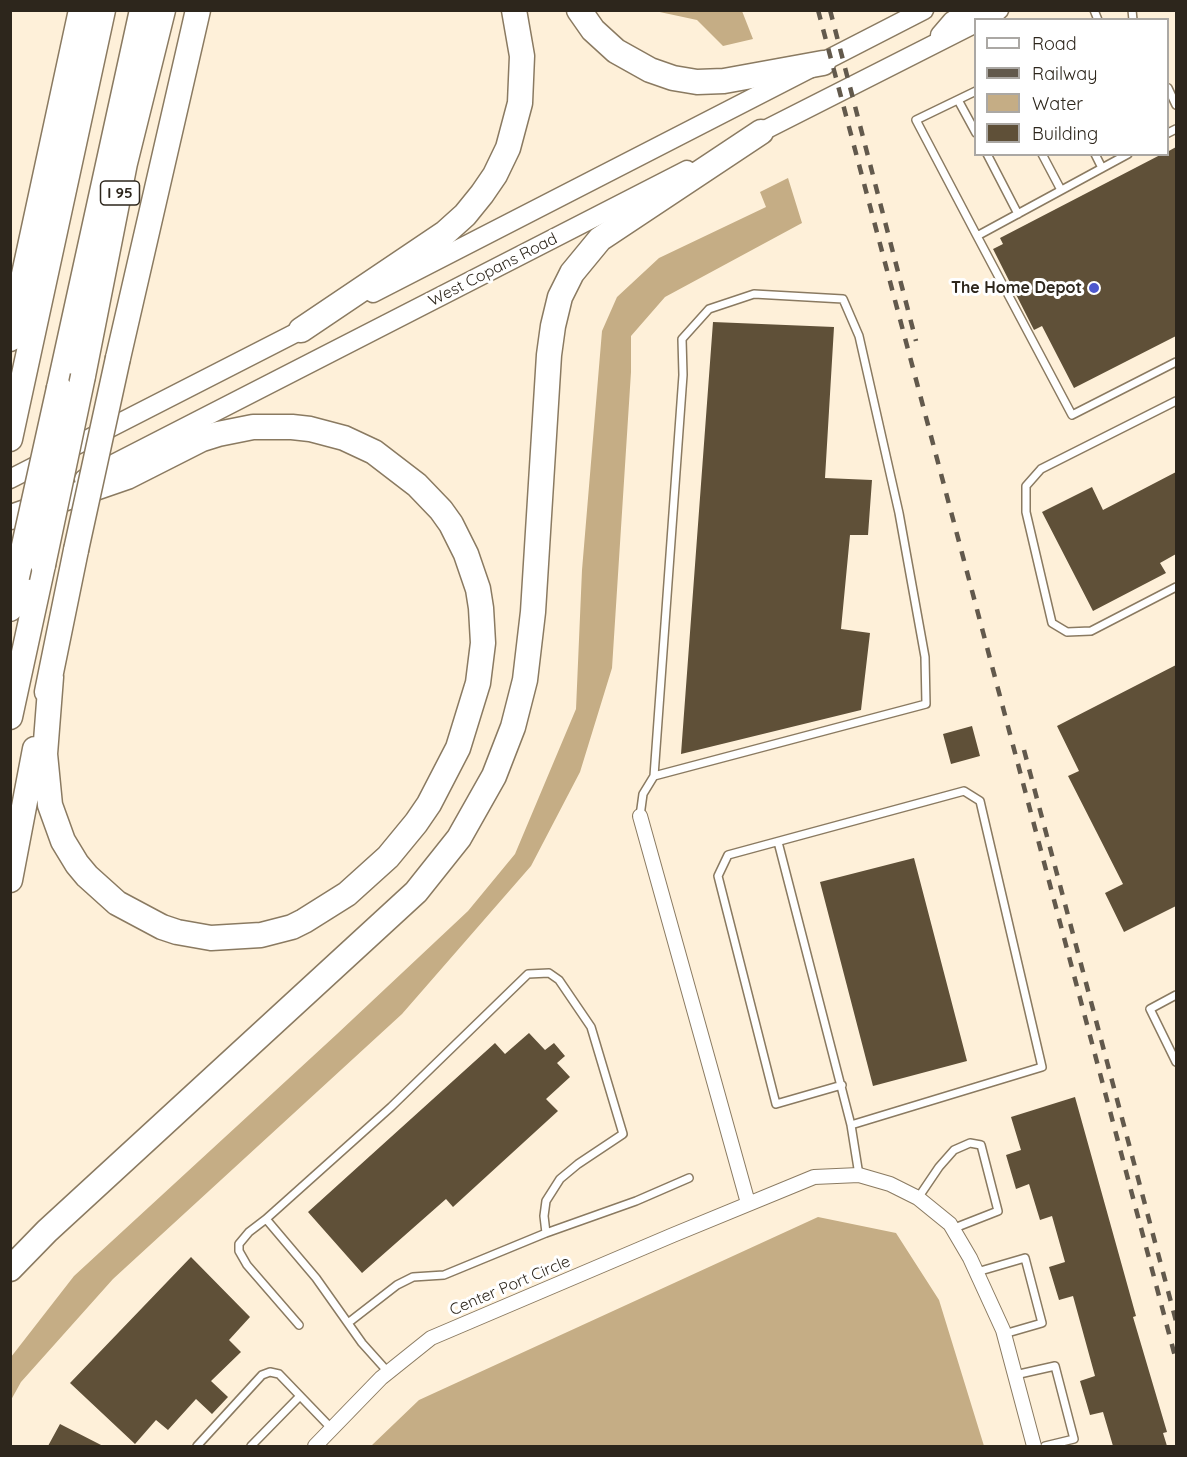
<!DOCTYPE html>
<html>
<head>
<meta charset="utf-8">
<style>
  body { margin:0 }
  #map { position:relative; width:1187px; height:1457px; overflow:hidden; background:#fef0d9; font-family:Quicksand,sans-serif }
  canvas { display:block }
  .frame { position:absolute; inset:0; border:12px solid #2d261c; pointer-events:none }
  .legend { position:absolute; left:974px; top:18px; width:195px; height:138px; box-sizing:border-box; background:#fff; border:2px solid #aba8a4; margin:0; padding:8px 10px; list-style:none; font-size:18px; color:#2d261c }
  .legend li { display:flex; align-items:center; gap:12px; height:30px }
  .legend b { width:30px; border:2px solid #aba8a4 }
</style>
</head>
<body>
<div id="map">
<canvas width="1187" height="1457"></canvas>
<div class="frame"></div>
<ul class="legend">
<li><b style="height:8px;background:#fff"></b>Road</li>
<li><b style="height:8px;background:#62594c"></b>Railway</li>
<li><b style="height:16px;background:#c5ad85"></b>Water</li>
<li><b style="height:16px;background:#5f5038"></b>Building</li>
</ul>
</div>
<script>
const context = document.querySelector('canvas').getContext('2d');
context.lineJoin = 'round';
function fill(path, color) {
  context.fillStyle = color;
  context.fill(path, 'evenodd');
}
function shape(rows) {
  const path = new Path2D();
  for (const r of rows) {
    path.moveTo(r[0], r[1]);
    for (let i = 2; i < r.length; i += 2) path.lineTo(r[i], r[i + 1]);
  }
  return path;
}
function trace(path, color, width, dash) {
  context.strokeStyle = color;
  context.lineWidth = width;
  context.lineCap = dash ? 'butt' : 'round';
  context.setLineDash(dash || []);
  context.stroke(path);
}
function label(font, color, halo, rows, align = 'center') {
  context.font = font + ' Quicksand,sans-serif';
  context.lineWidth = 6;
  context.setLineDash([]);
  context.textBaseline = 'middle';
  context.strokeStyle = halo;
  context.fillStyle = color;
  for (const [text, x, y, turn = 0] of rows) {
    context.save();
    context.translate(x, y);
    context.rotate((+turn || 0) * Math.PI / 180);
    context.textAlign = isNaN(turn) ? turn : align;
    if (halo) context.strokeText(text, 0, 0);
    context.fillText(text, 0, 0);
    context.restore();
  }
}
fill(shape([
  [655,11,742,11,753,39,723,46,697,20],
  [788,178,802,223,665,297,631,336,631,372,612,668,580,772,531,866,402,1014,113,1279,21,1382,11,1400,11,1357,74,1276,337,1034,468,911,515,854,576,709,582,570,602,331,617,297,659,258,766,207,760,192],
  [818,1217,896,1233,939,1300,984,1446,371,1446,419,1400]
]), '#c5ad85');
fill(shape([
  [1176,147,1176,336,1074,388,1042,326,1034,330,993,249,1003,244,1000,238,1162,154,1167,154,1167,152],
  [713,322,834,327,825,478,872,480,868,535,850,535,841,629,870,633,861,710,681,754],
  [1176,472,1176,554,1160,563,1166,573,1093,611,1042,512,1092,487,1103,510],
  [1176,665,1176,906,1124,932,1105,893,1123,884,1068,776,1079,771,1057,726],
  [972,726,980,756,951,764,943,734],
  [914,858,967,1061,873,1086,820,882],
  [529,1033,545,1050,554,1043,565,1056,557,1063,570,1077,546,1099,558,1111,453,1207,446,1199,362,1273,308,1212,495,1043,505,1054],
  [1075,1097,1136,1316,1133,1317,1167,1432,1163,1433,1167,1446,1113,1446,1103,1412,1090,1415,1080,1381,1095,1376,1073,1296,1059,1300,1049,1267,1065,1262,1052,1216,1040,1220,1029,1184,1016,1189,1006,1155,1021,1150,1011,1117],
  [191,1257,250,1317,229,1340,241,1352,211,1381,228,1397,212,1414,196,1399,168,1430,156,1420,135,1444,70,1383],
  [60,1424,103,1446,48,1446]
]), '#5f5038');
const service = shape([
  [1094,10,1098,20],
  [1132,10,1133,20],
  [1168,88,1176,105],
  [976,91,916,120,977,236],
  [958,100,976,133],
  [1168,133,1176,129],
  [987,154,1018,214],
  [1042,154,1061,190],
  [1095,154,1102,168],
  [1128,154,977,236,1072,415,1176,362],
  [1176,401,1041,469,1026,486,1026,512,1052,623,1067,632,1091,631,1176,587],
  [640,816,643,794,654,776,683,375,682,339,709,309,754,294,843,299,859,336,899,513,925,657,926,704,654,776],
  [778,842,851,1125],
  [1176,995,1150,1009,1176,1062],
  [842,1085,776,1104,718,876,728,855,964,791,980,801,1042,1067,851,1125,859,1175],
  [918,1198,939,1167,954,1150,970,1143,981,1145,998,1211,952,1229],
  [266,1219,249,1232,239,1244,239,1251,247,1265,299,1325],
  [977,1272,1025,1258,1042,1323,1004,1334],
  [348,1323,397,1285,413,1277,444,1275,546,1233],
  [388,1372,362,1343,316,1278,266,1219,391,1107,528,974,549,973,559,980,591,1027,623,1134,578,1164,560,1179,546,1201,544,1216,546,1233,636,1201,689,1178],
  [1015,1375,1055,1366,1074,1439,1045,1446],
  [197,1446,262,1375,270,1372,279,1374,332,1429],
  [251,1446,300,1396]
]);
const minor = shape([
  [640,816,748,1203],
  [315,1446,381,1378,431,1338,673,1235,814,1177,859,1175,890,1184,918,1198,950,1224,970,1258,1003,1330,1034,1446]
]);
const secondary = shape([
  [982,20,999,10],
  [940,35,952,21,969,10],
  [751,137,976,23],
  [373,293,924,10],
  [10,479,311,325],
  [84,479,687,170]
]);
const motorway = shape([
  [579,10,593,30,616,51,650,70,673,78,697,82,724,81,823,63],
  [301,330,445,233,465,215,482,194,495,175,508,148,520,103,522,56,514,10],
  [10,339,81,10],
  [118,358,198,10],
  [83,376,125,163,163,10],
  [59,388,142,10],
  [10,439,103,10],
  [11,517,127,477,202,439,218,434,253,427,292,427,310,429,344,438,374,452,417,485,441,510,451,524,466,554,478,589,481,608,483,643,478,683,458,748,429,804,416,823,388,857,347,894,304,921,292,927,261,935,211,938,177,932,162,927,117,903,87,876,77,864,63,841,50,805,45,754,51,677],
  [10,609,17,577],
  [47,692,76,550],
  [10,717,43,565],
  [10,880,35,749],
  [10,1269,47,1231,416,892,459,838,494,776,513,727,525,680,533,612,549,355,553,326,560,297,572,273,600,239,761,132]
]);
trace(service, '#8a7a61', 10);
trace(minor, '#8a7a61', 16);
trace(secondary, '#8a7a61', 21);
trace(motorway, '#8a7a61', 27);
trace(service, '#fff', 7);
trace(minor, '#fff', 14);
trace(secondary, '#fff', 18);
trace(motorway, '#fff', 24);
trace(shape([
  [818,10,1176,1360],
  [830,10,916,341],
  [1024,750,1176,1321]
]), '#62594c', 4.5, [10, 10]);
const motorwayBridge = shape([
  [76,550,118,358],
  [43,565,83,376],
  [17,577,59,388]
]);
trace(motorwayBridge, '#8a7a61', 27, []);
trace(motorwayBridge, '#fff', 24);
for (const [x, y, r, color] of [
  [1094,288,6,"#4d58ce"]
]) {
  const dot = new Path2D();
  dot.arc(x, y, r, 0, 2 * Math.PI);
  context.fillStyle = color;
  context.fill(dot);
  trace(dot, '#fff', 2);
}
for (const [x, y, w] of [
  [120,193,39]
]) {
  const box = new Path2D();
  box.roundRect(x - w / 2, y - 12, w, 24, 4.5);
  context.fillStyle = '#fff';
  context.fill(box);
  trace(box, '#2d261c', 1.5);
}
label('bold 15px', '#2d261c', null, [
  ["I 95",120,193]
]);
label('16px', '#2d261c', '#fff', [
  ["West Copans Road",493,270,-27],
  ["Center Port Circle",510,1286,-23]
]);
label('bold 16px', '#2d261c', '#fff', [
  ["The Home Depot",1082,288]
], 'right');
</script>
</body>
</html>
